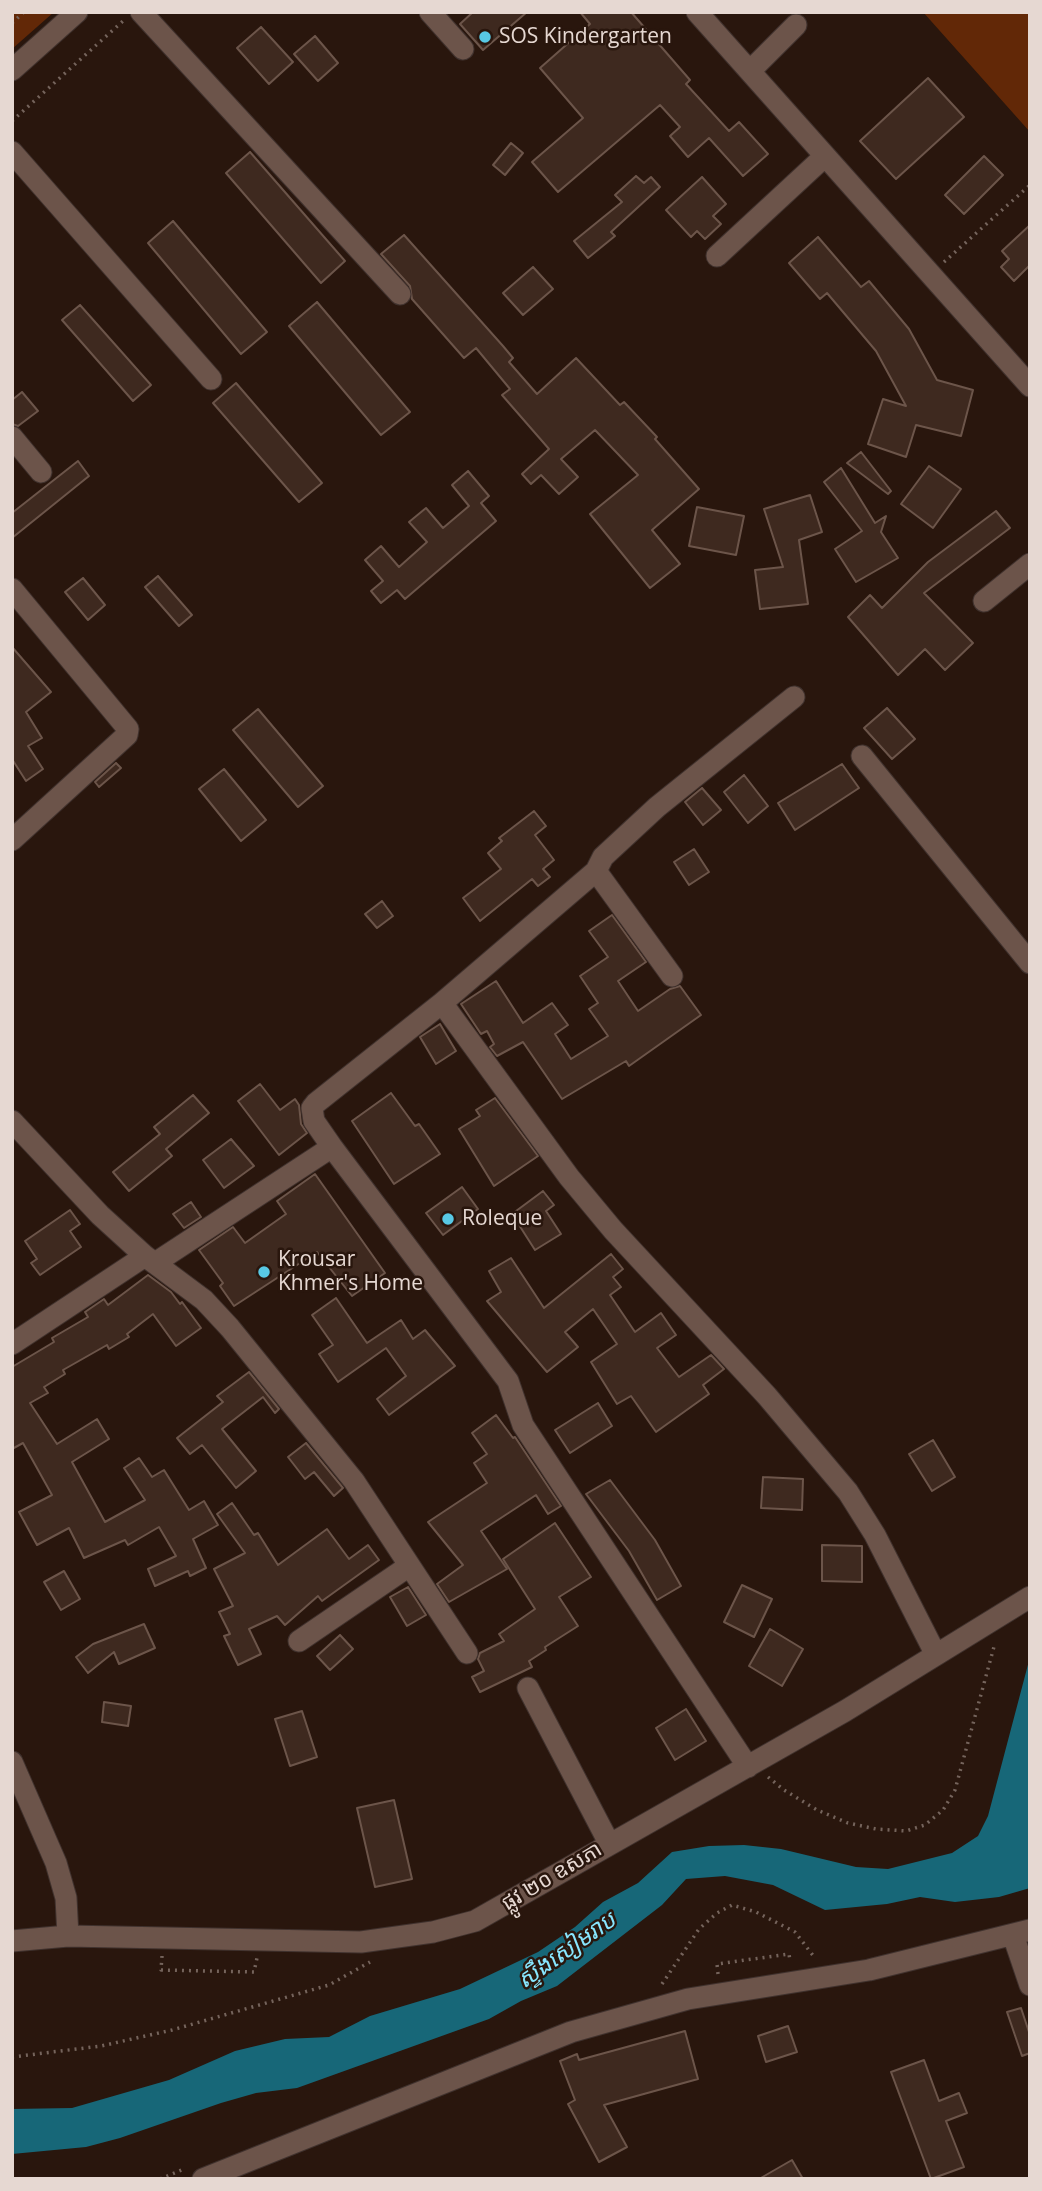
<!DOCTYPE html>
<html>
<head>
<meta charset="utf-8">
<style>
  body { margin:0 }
  #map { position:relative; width:1042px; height:2191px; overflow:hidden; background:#29160d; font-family:"Open Sans",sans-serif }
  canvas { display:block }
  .frame { position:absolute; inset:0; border:14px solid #e6d8d2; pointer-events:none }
</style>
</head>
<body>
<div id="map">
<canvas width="1042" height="2191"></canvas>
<div class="frame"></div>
</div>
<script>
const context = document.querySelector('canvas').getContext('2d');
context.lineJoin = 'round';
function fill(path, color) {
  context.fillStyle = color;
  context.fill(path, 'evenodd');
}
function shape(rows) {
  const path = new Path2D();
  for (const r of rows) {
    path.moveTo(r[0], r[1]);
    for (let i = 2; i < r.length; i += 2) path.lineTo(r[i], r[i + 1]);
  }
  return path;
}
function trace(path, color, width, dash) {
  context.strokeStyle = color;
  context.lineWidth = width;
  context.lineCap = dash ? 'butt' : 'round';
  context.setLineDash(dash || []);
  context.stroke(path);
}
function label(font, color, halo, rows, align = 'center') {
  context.font = font + ' "Open Sans","Noto Sans Khmer",sans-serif';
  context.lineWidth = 5;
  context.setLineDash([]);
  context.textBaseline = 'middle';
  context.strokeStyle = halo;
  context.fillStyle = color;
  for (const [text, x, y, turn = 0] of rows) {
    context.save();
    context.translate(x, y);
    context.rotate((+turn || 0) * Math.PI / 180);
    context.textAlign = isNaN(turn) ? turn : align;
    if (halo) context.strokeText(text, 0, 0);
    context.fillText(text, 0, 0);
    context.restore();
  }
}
fill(shape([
  [12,12,54,12,12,49],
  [923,12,1030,12,1030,132]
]), '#622807');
fill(shape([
  [1030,1657,1030,1888,999,1897,955,1902,920,1897,887,1904,825,1910,773,1885,725,1876,686,1879,662,1905,557,1986,521,2001,489,2019,297,2088,256,2093,221,2103,120,2138,86,2147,12,2154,12,2109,72,2108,169,2080,235,2051,285,2039,329,2037,370,2016,460,1989,538,1952,575,1927,603,1902,638,1883,672,1852,709,1846,744,1845,781,1849,856,1867,888,1869,952,1853,978,1836,988,1816]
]), '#176778');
const building = shape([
  [473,12,527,12,483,50,460,24,473,12],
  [580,12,631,12,690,80,686,84,729,131,739,122,768,154,743,176,709,138,688,157,670,136,680,127,660,105,558,192,532,162,583,118,540,68,590,24,580,12],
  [261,27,293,62,269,84,237,48,261,27],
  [315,36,338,63,318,81,294,54,315,36],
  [928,78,964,117,896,179,860,141,928,78],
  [511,143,523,153,505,175,493,165,511,143],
  [250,152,345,261,321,283,226,173,250,152],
  [984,156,1003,175,964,214,945,195,984,156],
  [636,176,644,183,651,177,660,187,611,232,615,236,588,258,574,241,622,202,615,195,636,176],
  [702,177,726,204,713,216,721,224,705,239,697,231,691,237,666,210,702,177],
  [173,221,267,332,241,354,148,243,173,221],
  [1030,225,1030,265,1014,281,1001,267,1009,259,1002,251,1030,225],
  [404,235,503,346,513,358,509,362,537,394,576,358,620,405,624,402,657,437,655,439,699,489,652,530,680,564,650,588,590,514,638,475,595,430,561,459,578,477,559,494,541,475,531,484,522,474,549,449,502,395,510,389,476,348,464,358,412,299,410,286,381,254,404,235],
  [818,237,861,287,869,281,909,329,937,380,973,390,961,436,916,425,906,457,868,444,883,399,906,406,876,351,827,293,820,299,789,263,818,237],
  [533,267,553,289,523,315,503,293,533,267],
  [317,302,410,412,381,435,289,326,317,302],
  [80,305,151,385,133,401,62,320,80,305],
  [236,383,322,483,299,502,213,403,236,383],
  [22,392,38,411,18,426,12,424,12,400,22,392],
  [861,452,891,491,888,494,847,463,861,452],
  [78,461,89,476,12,538,12,513,78,461],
  [929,466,961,489,933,528,901,504,929,466],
  [841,468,875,523,886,516,881,532,898,558,856,582,835,549,862,531,824,482,841,468],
  [468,471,489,496,481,503,496,521,405,599,397,590,381,603,371,591,383,581,365,560,381,546,399,567,427,542,409,522,426,508,443,528,469,506,452,485,468,471],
  [810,495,822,532,799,540,808,604,760,609,755,570,783,567,764,509,810,495],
  [697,507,744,516,736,555,689,546,697,507],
  [996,511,1010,528,924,593,973,643,945,670,925,649,898,675,848,617,870,595,882,608,928,562,996,511],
  [158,576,192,615,179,626,145,587,158,576],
  [83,578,105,605,88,620,65,592,83,578],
  [12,647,51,692,26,712,42,738,28,746,43,769,26,781,12,759,12,647],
  [887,708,915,739,892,759,864,728,887,708],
  [258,709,323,786,298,807,233,730,258,709],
  [116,763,121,768,99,787,95,782,116,763],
  [842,764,859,788,795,830,778,803,842,764],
  [224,769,266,820,241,841,199,789,224,769],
  [744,775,768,806,748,823,724,792,744,775],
  [702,788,721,810,703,825,685,802,702,788],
  [534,811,546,826,535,835,554,860,543,869,550,877,538,886,532,879,480,921,463,898,501,869,488,853,502,841,499,838,534,811],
  [694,849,709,872,689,885,674,862,694,849],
  [382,901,393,916,377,928,365,914,382,901],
  [612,915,646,962,618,981,638,1011,670,989,680,986,701,1015,629,1066,626,1061,562,1099,523,1042,497,1056,490,1047,494,1044,487,1031,481,1034,461,1004,496,981,523,1023,552,1003,568,1025,555,1034,571,1059,608,1036,589,1009,598,1003,580,976,608,957,589,931,612,915],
  [440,1024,456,1051,436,1064,420,1037,440,1024],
  [260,1084,280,1110,295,1099,299,1105,301,1124,307,1133,279,1155,238,1101,260,1084],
  [391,1093,415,1126,419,1124,440,1154,394,1184,352,1121,391,1093],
  [193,1095,209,1113,166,1149,172,1156,129,1191,113,1172,160,1134,154,1127,193,1095],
  [495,1098,538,1156,494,1186,459,1129,480,1116,476,1110,495,1098],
  [231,1139,254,1166,224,1188,203,1160,231,1139],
  [315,1174,385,1273,352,1296,317,1252,234,1306,220,1286,223,1283,199,1250,233,1227,245,1243,286,1214,277,1201,315,1174],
  [462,1187,478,1209,443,1235,426,1213,462,1187],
  [543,1191,554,1205,546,1211,561,1234,535,1250,512,1214,543,1191],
  [191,1202,201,1217,184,1228,173,1214,191,1202],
  [70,1210,80,1224,70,1231,81,1247,40,1275,31,1263,37,1259,25,1241,70,1210],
  [611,1254,623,1269,613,1277,621,1287,610,1295,635,1332,661,1313,676,1335,657,1348,679,1377,711,1355,724,1369,703,1385,709,1394,656,1432,631,1396,617,1404,591,1362,617,1344,593,1309,565,1332,578,1347,547,1372,487,1301,501,1292,489,1271,511,1258,544,1308,611,1254],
  [148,1275,171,1292,180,1304,182,1302,201,1328,176,1346,153,1314,127,1334,129,1337,109,1349,107,1345,63,1370,65,1374,44,1387,48,1393,30,1403,57,1444,97,1419,109,1439,72,1462,105,1522,145,1500,124,1468,139,1458,152,1477,164,1470,189,1510,204,1501,218,1525,193,1539,206,1568,190,1576,188,1571,155,1586,148,1569,176,1556,159,1527,128,1545,125,1540,84,1558,69,1528,37,1545,19,1512,52,1495,23,1443,12,1449,12,1367,54,1342,52,1338,88,1317,85,1312,104,1299,108,1305,148,1275],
  [336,1298,367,1343,401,1320,413,1339,425,1330,455,1366,389,1415,377,1399,406,1376,386,1348,338,1382,319,1354,333,1345,312,1315,336,1298],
  [249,1372,279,1409,275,1413,263,1397,222,1429,256,1471,236,1488,202,1445,190,1454,177,1438,223,1402,217,1396,249,1372],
  [598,1403,612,1426,570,1453,555,1430,598,1403],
  [496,1415,513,1438,515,1437,561,1506,548,1514,536,1495,481,1531,507,1569,449,1602,437,1584,463,1565,428,1522,487,1483,474,1463,487,1454,472,1433,496,1415],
  [933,1440,955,1477,932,1491,909,1454,933,1440],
  [306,1443,343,1488,334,1496,314,1472,305,1479,288,1457,306,1443],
  [763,1477,803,1479,802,1510,761,1508,763,1477],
  [610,1480,655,1540,681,1586,657,1600,629,1551,586,1494,610,1480],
  [232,1503,254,1535,258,1533,278,1565,327,1529,349,1559,368,1545,379,1560,322,1601,318,1596,285,1625,277,1616,249,1629,261,1654,238,1665,224,1636,230,1634,219,1612,233,1606,214,1569,245,1553,217,1514,232,1503],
  [555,1523,591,1577,559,1597,578,1626,545,1647,546,1650,529,1661,532,1667,480,1692,472,1677,484,1671,478,1659,480,1653,504,1641,499,1634,535,1609,503,1559,555,1523],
  [822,1545,862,1546,862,1582,822,1581,822,1545],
  [64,1571,80,1599,61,1610,44,1582,64,1571],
  [742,1585,772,1599,754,1637,724,1622,742,1585],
  [408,1587,426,1615,407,1626,390,1597,408,1587],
  [144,1624,155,1648,119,1664,114,1652,88,1673,76,1657,93,1644,144,1624],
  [770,1629,803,1649,782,1686,749,1666,770,1629],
  [340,1635,353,1649,330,1670,317,1656,340,1635],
  [104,1702,131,1706,128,1726,102,1722,104,1702],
  [686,1709,706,1741,675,1760,656,1728,686,1709],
  [302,1711,317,1757,290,1766,275,1719,302,1711],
  [394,1800,412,1879,375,1887,357,1808,394,1800],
  [1021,2008,1030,2035,1030,2053,1022,2056,1007,2012,1021,2008],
  [788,2026,797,2052,766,2062,758,2036,788,2026],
  [685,2031,698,2079,604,2105,627,2147,599,2162,568,2104,575,2100,560,2061,577,2054,579,2060,685,2031],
  [924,2060,939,2101,959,2093,967,2113,946,2121,964,2167,931,2179,891,2072,924,2060],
  [792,2160,803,2179,759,2179,792,2160]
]);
fill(building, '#3e291f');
trace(building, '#6c554a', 2);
const minor = shape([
  [141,12,400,294],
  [430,12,463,49],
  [697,12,1030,386],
  [12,70,77,12],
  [751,70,796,25],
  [12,152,211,379],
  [717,256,824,157],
  [12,437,41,472],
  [12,589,128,729,127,735,12,840],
  [984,601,1030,564],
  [862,756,1030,963],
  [596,871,672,976],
  [442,1003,569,1177,613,1230,767,1396,848,1492,875,1535,936,1655],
  [12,1121,100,1215,145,1256,204,1300,230,1328,354,1481,467,1653],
  [332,1147,508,1381,523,1425,748,1767],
  [155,1263,332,1147,314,1121,312,1108,316,1103,442,1003,596,871,603,857,657,807,794,697],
  [12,1344,145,1256],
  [299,1641,409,1566],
  [528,1688,609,1843],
  [12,1762,56,1863,66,1898,68,1936],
  [1013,1935,1030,1985],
  [12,1941,68,1936,361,1942,433,1932,475,1921,845,1711,1030,1597],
  [203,2179,571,2032,688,1999,869,1970,1030,1930]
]);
trace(minor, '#40322e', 23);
trace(shape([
  [118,12,118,13],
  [12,23,24,12],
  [12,121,123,21],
  [944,262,1030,185],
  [768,1777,784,1790,817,1810,848,1823,876,1829,906,1831,925,1825,943,1810,955,1790,995,1643],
  [162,1956,161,1970,254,1972,257,1958],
  [718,1974,717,1964,789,1954,790,1961],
  [662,1984,699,1929,717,1913,732,1905,756,1912,795,1932,815,1958],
  [12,2057,101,2046,172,2030,329,1985,370,1962],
  [160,2179,184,2169]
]), '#75645c', 3.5, [2, 5]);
trace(minor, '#6c544a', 21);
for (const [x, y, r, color] of [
  [485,37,7,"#58c8e4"],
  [448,1219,7,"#58c8e4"],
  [264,1272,7,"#58c8e4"]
]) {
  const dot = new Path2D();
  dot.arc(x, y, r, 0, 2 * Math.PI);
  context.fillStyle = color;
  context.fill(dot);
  trace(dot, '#29160d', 2.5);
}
label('21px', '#e6d8d2', '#29160d', [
  ["SOS Kindergarten",499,37],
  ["Roleque",462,1219],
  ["Krousar",278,1260],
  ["Khmer's Home",278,1284]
], 'left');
label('21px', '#e6d8d2', '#29160d', [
  ["ផ្លូវ ២០ ឧសភា",552,1877,-31]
]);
label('italic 23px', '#88e6ff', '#29160d', [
  ["ស្ទឹងសៀមរាប",567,1951,-35]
]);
</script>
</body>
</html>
